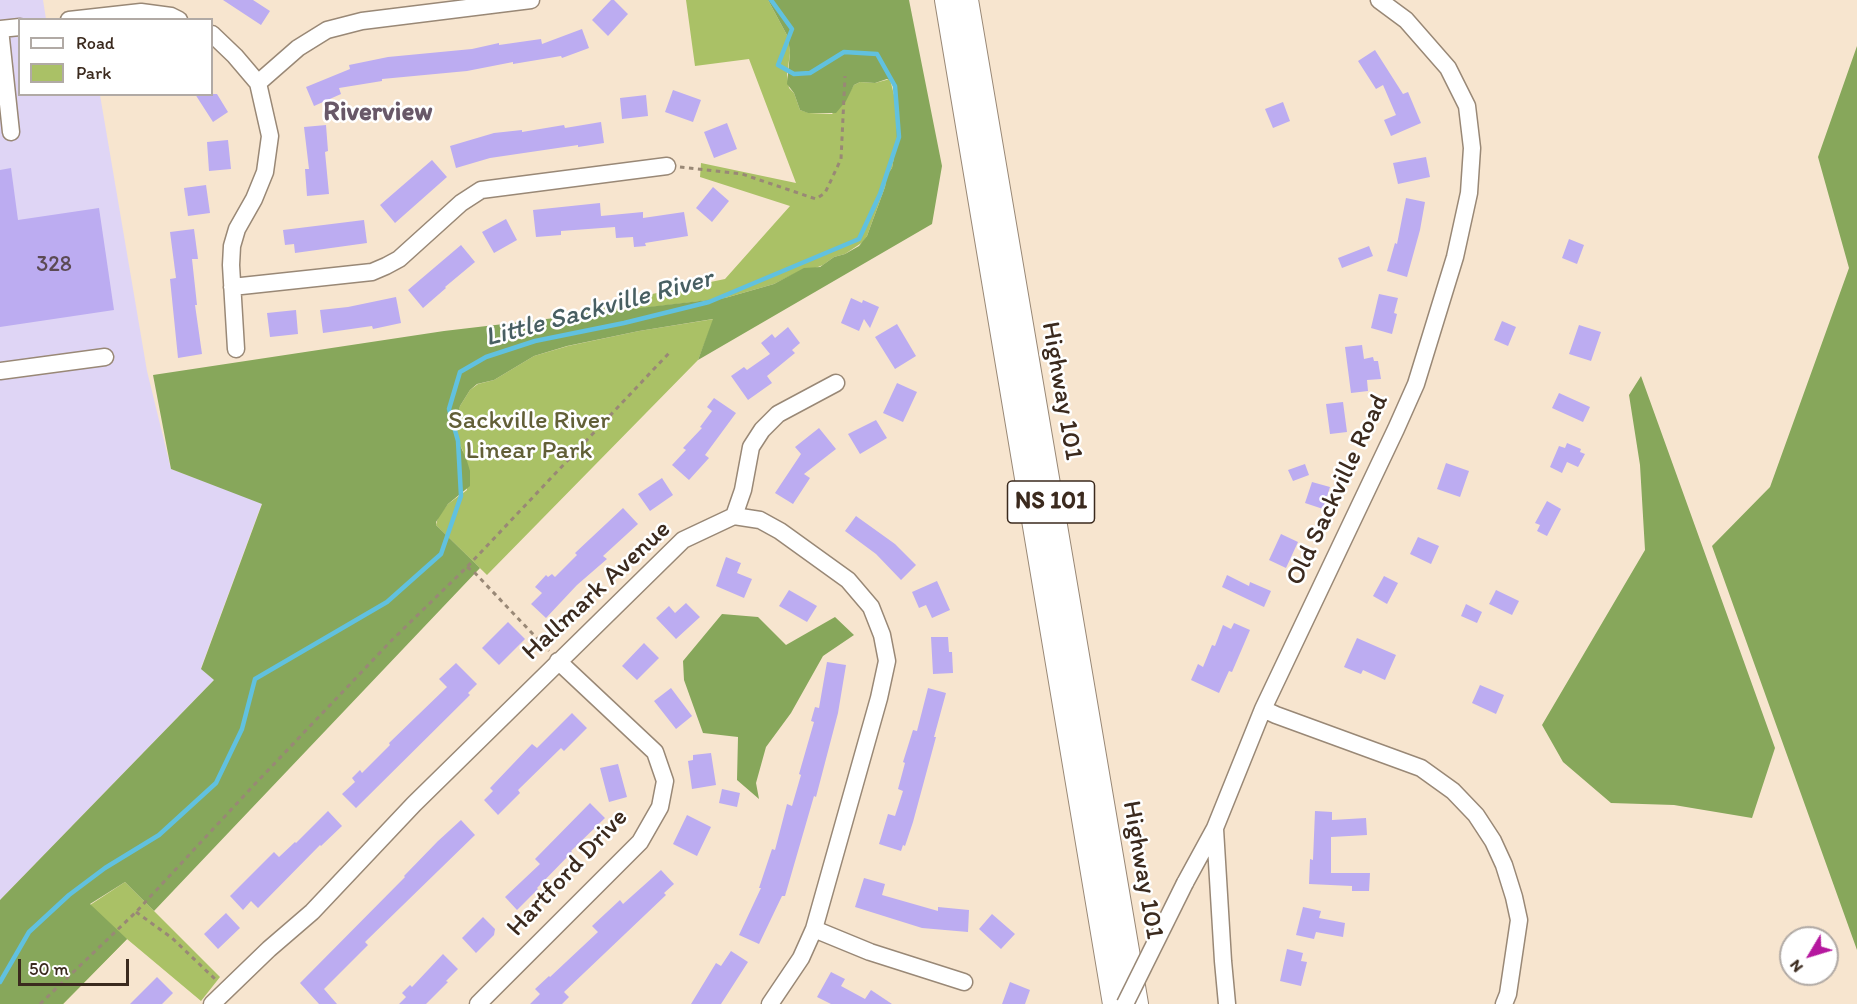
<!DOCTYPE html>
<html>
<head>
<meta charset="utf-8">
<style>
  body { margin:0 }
  #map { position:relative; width:1857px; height:1004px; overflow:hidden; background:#f7e5cf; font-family:Itim,sans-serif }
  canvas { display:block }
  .legend { position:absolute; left:18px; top:18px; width:195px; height:78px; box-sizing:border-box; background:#fff; border:2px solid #b1aaa5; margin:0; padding:8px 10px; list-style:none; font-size:18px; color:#3b2a1e }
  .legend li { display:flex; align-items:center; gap:12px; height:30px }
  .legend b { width:30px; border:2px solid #b1aaa5 }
  .north { position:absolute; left:1779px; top:926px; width:60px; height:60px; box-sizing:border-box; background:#fff; border:2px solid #b1aaa5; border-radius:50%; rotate:232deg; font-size:16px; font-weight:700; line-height:24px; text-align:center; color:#3b2a1e }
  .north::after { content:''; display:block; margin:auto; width:21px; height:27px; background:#b5179e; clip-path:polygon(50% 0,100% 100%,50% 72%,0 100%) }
  .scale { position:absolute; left:18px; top:959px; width:111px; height:27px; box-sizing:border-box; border:3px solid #3b2a1e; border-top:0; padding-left:8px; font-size:18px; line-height:21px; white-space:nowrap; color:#3b2a1e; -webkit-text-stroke:4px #fff; paint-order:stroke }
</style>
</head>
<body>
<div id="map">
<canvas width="1857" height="1004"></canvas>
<ul class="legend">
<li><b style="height:8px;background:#fff"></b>Road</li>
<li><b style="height:16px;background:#aac166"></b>Park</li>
</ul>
<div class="north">N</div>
<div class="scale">50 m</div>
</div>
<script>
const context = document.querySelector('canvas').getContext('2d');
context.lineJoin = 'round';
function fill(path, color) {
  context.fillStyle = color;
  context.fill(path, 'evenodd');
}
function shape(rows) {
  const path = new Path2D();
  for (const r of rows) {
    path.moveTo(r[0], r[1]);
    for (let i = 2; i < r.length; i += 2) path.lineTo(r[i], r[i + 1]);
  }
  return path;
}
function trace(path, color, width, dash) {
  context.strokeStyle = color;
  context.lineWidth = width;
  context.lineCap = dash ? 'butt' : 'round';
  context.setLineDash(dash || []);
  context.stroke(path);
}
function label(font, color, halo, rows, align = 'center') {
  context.font = font + ' Itim,sans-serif';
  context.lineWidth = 5;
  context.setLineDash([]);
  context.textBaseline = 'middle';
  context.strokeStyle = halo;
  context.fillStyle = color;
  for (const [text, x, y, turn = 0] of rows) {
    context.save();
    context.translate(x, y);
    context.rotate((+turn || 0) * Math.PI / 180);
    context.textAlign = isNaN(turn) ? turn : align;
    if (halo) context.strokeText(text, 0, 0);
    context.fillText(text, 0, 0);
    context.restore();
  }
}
fill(shape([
  [0,0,43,0,46,19,20,20,20,94,100,95,147,371,171,469,262,503,201,668,214,680,0,900]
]), '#dfd5f5');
fill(shape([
  [686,0,768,0,788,37,790,53,787,75,789,88,794,93,800,110,809,113,832,114,848,95,854,85,860,82,875,83,890,79,895,99,897,121,897,141,892,168,887,175,885,187,867,236,863,242,845,254,834,257,823,265,813,269,804,269,774,284,725,298,579,316,618,301,725,279,790,206,700,177,701,163,796,183,749,59,695,66],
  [714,319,698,360,487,575,436,525,438,517,448,504,467,490,463,451,455,435,454,426,460,406,470,390,478,384,494,380,534,356,568,346,639,331],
  [125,882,220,977,201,1001,127,939,63,1004,4,1004,90,905]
]), '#aac166');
fill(shape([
  [768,0,909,0,942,166,932,224,698,360,713,319,639,331,567,346,534,356,494,380,477,384,470,390,460,406,454,431,467,461,470,471,470,486,448,504,436,522,436,525,480,568,154,911,125,882,90,904,127,939,63,1004,0,1004,0,900,214,680,201,669,262,504,171,469,153,375,444,331,725,298,774,284,804,268,820,267,834,257,845,254,859,246,867,236,885,187,887,175,892,168,897,141,895,99,892,81,887,79,875,83,860,82,854,85,846,101,836,113,808,113,800,110,794,93,787,84,790,53,788,37],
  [1857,46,1857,950,1712,546,1770,487,1849,268,1818,157],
  [1641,376,1775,748,1752,818,1674,805,1611,803,1563,762,1542,725,1645,550,1640,465,1629,395],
  [722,614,758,617,786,645,835,617,854,635,823,656,791,713,766,747,756,783,759,799,737,780,738,737,703,733,684,680,683,661]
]), '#87a75b');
trace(shape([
  [0,982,29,932,69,895,105,868,159,835,216,783,242,729,255,679,387,602,441,554,461,496,458,441,449,409,460,372,486,357,535,341,624,323,709,302,859,239,880,194,899,137,895,86,877,54,844,52,810,73,794,74,778,65,792,29,771,0]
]), '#61c1df', 4.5);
fill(shape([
  [223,0,253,0,270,11,261,25],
  [611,0,614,0,628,14,608,36,592,20],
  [582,29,589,48,562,58,561,56,513,64,513,62,467,71,382,79,382,81,339,88,341,94,314,106,306,87,350,69,349,65,388,57,472,49,499,43,499,45,541,39,542,44],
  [1375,50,1403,94,1408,92,1421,123,1391,136,1384,120,1396,115,1383,85,1376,89,1358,61],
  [673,90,701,100,693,122,665,112],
  [195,94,217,94,228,112,213,122],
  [646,95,648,116,622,119,620,98],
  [1283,102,1290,121,1273,128,1265,109],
  [601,122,604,143,578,147,578,145,490,158,456,168,450,146,494,133,522,130,522,132,564,125,565,128],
  [727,123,737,149,714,158,704,132],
  [326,125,328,151,325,152,329,194,307,196,305,169,309,169,304,127],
  [228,140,231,169,209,171,207,142],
  [1426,157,1430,177,1398,184,1393,163],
  [432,160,447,177,395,223,380,205],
  [11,168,18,220,99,208,114,310,0,327,0,170],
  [206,185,210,213,188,216,184,188],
  [713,187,729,201,712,222,696,208],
  [1406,198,1425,202,1420,230,1407,277,1387,271,1395,243,1397,244],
  [600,203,601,216,643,212,643,218,684,212,688,236,645,243,646,246,634,247,633,237,616,238,615,227,561,231,561,235,536,237,533,210],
  [506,219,517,240,494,253,482,232],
  [364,220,367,243,295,253,294,244,285,245,283,230],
  [194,229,198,259,192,259,197,305,195,305,202,354,178,358,170,279,176,278,170,232],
  [1569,239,1584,245,1577,264,1562,258],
  [461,245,475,262,445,287,446,288,423,308,408,290],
  [1369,246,1373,256,1342,268,1338,258],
  [1379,294,1398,298,1394,313,1397,314,1392,334,1371,328],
  [396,297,401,323,373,329,372,326,323,333,320,310,348,307],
  [851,298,862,303,863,300,879,307,870,328,864,319,859,331,841,323],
  [296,310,298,334,270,337,267,313],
  [1502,321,1516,327,1508,346,1494,340],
  [897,324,916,356,895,369,875,337],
  [1579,325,1601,332,1591,361,1569,354],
  [788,327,800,343,792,350,795,353,767,376,772,383,748,400,731,376,744,367,747,370,770,354,761,343,772,334,775,338],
  [1362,345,1364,359,1373,357,1374,361,1378,361,1381,379,1367,380,1368,391,1351,393,1345,347],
  [897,383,917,392,903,422,883,413],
  [1559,393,1590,407,1583,422,1552,408],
  [714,398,736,413,705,455,709,458,689,480,672,465,686,450,683,448,702,428,700,427,712,411,707,407],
  [1343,402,1347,432,1330,434,1326,404],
  [876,420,887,438,860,454,848,434],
  [819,428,836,449,804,474,810,478,793,504,775,493,801,454,795,447],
  [1567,443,1581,449,1580,452,1585,454,1578,467,1567,462,1562,473,1550,467,1559,446,1565,448],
  [1446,463,1469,471,1460,497,1437,489],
  [1305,464,1309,475,1293,481,1288,470],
  [662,478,673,495,650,511,638,494],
  [1312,482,1330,487,1323,509,1305,503],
  [1547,501,1561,509,1547,536,1537,531,1540,525,1535,523],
  [623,508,638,524,603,556,607,559,577,585,546,618,531,604,542,593,535,587,546,575,548,577,552,574,555,577,577,555,575,553],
  [856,516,895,544,916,565,901,580,876,554,845,531],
  [1281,534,1298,542,1286,568,1269,560],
  [1418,537,1439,546,1431,564,1410,554],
  [726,557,741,563,737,573,752,579,744,598,716,586],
  [1227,575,1249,586,1250,582,1271,591,1264,607,1222,587],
  [1384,576,1398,583,1387,604,1373,596],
  [937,581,950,610,932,618,926,605,919,608,912,592],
  [789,590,817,606,807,622,779,606],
  [1496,590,1519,601,1512,615,1489,604],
  [686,603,700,617,676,639,656,618,669,606,675,613],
  [1466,604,1482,612,1477,623,1461,616],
  [508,622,525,639,499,665,482,648],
  [1234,623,1250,630,1232,672,1229,671,1219,693,1191,680,1198,664,1203,667,1212,645,1215,646,1223,625,1231,629],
  [931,637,948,637,949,652,952,652,953,673,933,674],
  [1357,638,1396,655,1385,680,1363,670,1361,674,1344,667],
  [644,643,659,658,637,680,622,666],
  [827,662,846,665,838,713,816,797,814,796,785,896,782,896,759,944,739,935,761,888,759,888,772,849,775,850,787,804,792,806,801,775,799,774,814,722,811,721,815,707,819,708],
  [456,663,477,684,468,693,470,695,356,808,342,794,355,782,352,778,360,770,362,773,390,745,389,743,447,687,439,679],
  [1480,685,1504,695,1496,714,1472,703],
  [671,688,692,716,676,729,654,701],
  [928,688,946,693,934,737,936,737,913,822,905,846,903,845,901,851,879,844,888,814,895,816,903,791,898,789,905,763,903,762,913,730,917,731],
  [572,713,587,728,564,751,561,748,518,790,520,793,498,815,484,800,493,791,490,788,532,744,537,748],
  [711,753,716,785,692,789,688,761,693,760,693,755],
  [618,764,627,797,609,802,600,768],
  [722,789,740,793,737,807,719,803],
  [590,803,605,818,571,851,572,852,537,888,538,889,517,910,505,897,540,864,535,859],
  [328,811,342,826,321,846,320,845,258,908,251,901,243,910,230,896,274,852,279,857,295,842,296,843],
  [1315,811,1332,812,1332,820,1366,818,1367,835,1331,837,1331,873,1370,873,1369,891,1352,891,1352,886,1309,884,1310,859,1313,860],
  [687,815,711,827,697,856,673,844],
  [461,820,475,835,365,942,368,945,324,989,337,1004,319,1004,300,983,405,877,404,876,438,841],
  [661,870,674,884,664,893,666,895,564,992,569,997,562,1004,530,1004,540,994,535,989,549,976,550,977,598,932,592,926,620,900,623,904],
  [864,878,885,884,882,895,938,911,938,907,969,910,968,932,922,928,855,907],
  [1303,907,1321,911,1319,918,1345,923,1343,937,1316,932,1314,939,1296,935],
  [226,913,240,928,218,949,204,934],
  [992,914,1015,934,1001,949,979,929],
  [483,917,495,929,494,935,476,953,462,938],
  [1287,949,1303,953,1301,961,1307,962,1301,986,1280,981],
  [731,951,748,962,721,1004,691,1004,716,963,721,966],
  [443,954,458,969,446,981,448,982,426,1004,399,1004,406,997,402,993,410,985,412,987],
  [831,972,845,979,841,986,865,999,871,990,892,1004,831,1004,817,997],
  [157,977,173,993,162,1004,130,1004],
  [1010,982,1030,990,1025,1004,1002,1004]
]), '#bcacf1');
const minor = shape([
  [69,20,141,12,171,16,179,20],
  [0,29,11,132],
  [0,29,20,27],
  [212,34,235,56,258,83,270,136,265,172,254,199,237,229,232,246,231,265,236,349],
  [258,83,298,48,327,30,362,21,531,0],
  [232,287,372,272,386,266,399,259,461,203,481,190,667,166],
  [0,371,105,357],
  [734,516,743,490,751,447,762,430,778,414,836,383],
  [1263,709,1276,715,1421,768,1453,791,1476,815,1493,841,1504,865,1514,897,1519,920,1508,994,1504,1004],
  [1215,829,1223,961,1227,1004],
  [1185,883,1215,828,1263,709,1396,429,1416,384,1455,257,1469,193,1472,148,1467,106,1448,68,1406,20,1379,0],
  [814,929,870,952,964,982],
  [212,1004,269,949,312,912,414,804,683,540,734,516,760,520,780,531,848,580,871,607,882,635,887,661,879,698,814,929,801,958,770,1004],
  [478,1004,640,842,660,807,665,781,655,752,558,661]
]);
const highway = shape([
  [947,0,1115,1004],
  [966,0,1136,1004]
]);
trace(minor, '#998876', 19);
trace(highway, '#998876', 26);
trace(shape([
  [680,167,742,174,816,199,825,193,841,159,845,76],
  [467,567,474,572,549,651],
  [136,912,172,938,215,979],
  [40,1004,136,912,254,785,392,640,467,567,670,352]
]), '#998876', 3, [4.5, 4.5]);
trace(minor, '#fff', 16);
trace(highway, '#fff', 24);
const minorBridge = shape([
  [1125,1004,1185,883]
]);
trace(minorBridge, '#998876', 19, []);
trace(minorBridge, '#fff', 16);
label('22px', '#5b4a53', null, [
  ["328",54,265]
]);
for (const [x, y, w] of [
  [1051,502,87]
]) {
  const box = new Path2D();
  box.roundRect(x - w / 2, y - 21, w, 42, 4.5);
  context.fillStyle = '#fff';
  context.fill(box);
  trace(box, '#3b2a1e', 1.5);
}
label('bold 24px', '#3b2a1e', null, [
  ["NS 101",1051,502]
]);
label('26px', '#3b2a1e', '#fff', [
  ["Highway 101",1061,391,80],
  ["Old Sackville Road",1338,490,-65],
  ["Hallmark Avenue",597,591,-43],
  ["Highway 101",1142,870,80],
  ["Hartford Drive",568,873,-47]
]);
label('26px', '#625f37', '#fff', [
  ["Sackville River",529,421],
  ["Linear Park",529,451]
]);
label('bold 27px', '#685868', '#fff', [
  ["Riverview",378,113]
]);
label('italic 27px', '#485f62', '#fff', [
  ["Little Sackville River",599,309,-15]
]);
</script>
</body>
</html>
